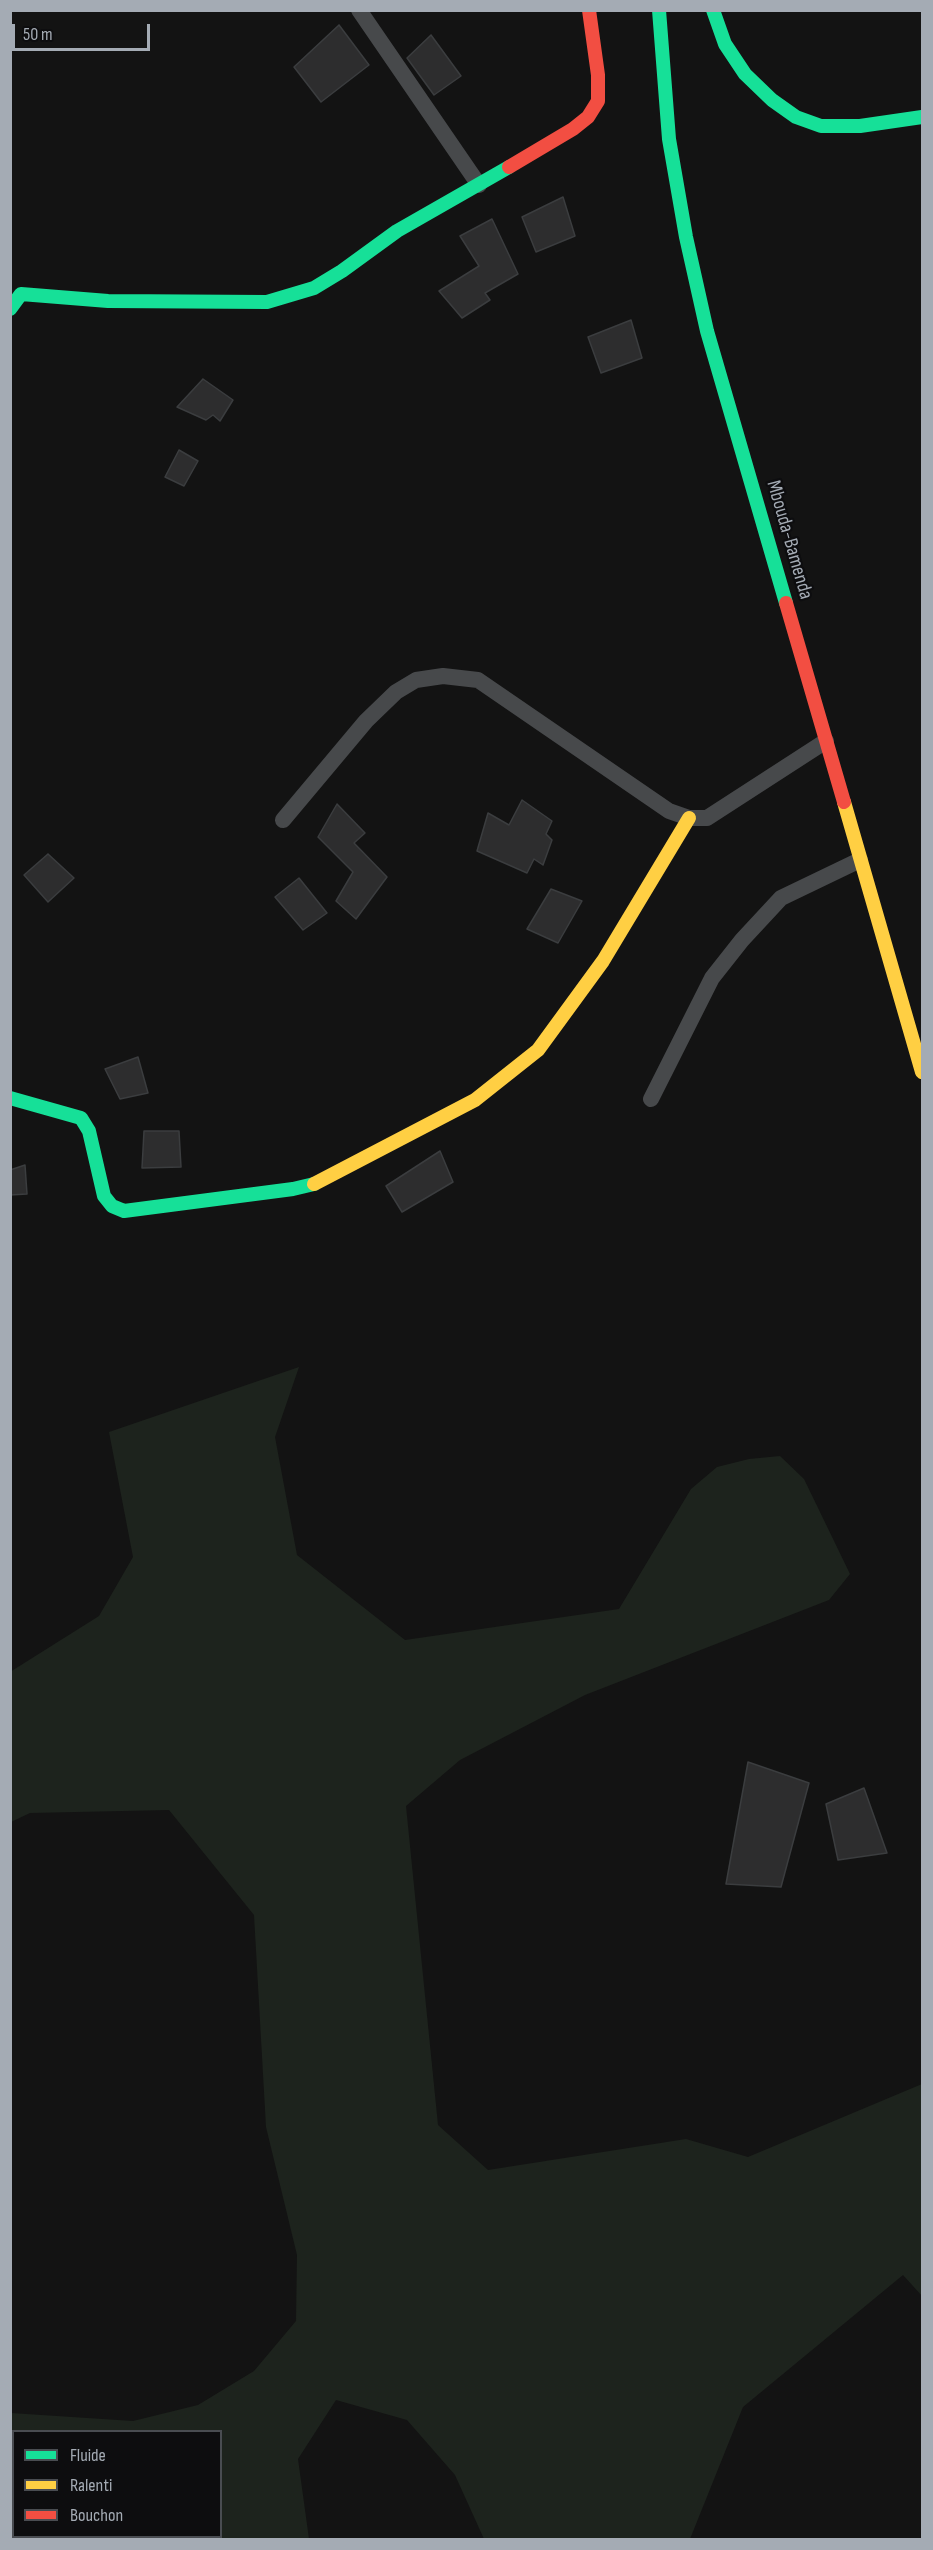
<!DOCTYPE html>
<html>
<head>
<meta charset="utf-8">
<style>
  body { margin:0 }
  #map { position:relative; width:933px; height:2550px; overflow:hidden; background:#131313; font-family:"Sofia Sans Condensed",sans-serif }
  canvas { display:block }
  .frame { position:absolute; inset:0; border:12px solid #a4abb4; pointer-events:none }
  .legend { position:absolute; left:12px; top:2430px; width:210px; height:108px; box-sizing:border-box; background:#0d0d0f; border:2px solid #494c51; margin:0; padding:8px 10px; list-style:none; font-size:18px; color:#a4abb4 }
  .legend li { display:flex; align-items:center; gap:12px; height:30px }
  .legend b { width:30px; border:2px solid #494c51 }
  .scale { position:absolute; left:12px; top:24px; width:138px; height:27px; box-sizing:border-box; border:3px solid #a4abb4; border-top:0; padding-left:8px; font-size:18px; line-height:21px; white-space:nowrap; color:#a4abb4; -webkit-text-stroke:4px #0d0d0f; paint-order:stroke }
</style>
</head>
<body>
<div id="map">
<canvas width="933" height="2550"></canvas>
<div class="frame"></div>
<ul class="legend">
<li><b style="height:8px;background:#16e098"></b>Fluide</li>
<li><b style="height:8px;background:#ffcf43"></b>Ralenti</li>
<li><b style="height:8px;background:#f24e42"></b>Bouchon</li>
</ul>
<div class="scale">50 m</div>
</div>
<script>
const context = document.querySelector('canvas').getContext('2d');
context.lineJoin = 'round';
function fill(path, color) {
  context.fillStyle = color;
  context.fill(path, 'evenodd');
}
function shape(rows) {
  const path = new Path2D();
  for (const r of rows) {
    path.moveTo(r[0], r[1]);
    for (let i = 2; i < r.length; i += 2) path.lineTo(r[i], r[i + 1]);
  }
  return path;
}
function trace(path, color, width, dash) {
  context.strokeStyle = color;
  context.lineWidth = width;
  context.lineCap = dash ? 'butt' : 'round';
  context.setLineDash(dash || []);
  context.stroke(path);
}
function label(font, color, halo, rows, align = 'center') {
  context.font = font + ' "Sofia Sans Condensed",sans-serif';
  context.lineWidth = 4.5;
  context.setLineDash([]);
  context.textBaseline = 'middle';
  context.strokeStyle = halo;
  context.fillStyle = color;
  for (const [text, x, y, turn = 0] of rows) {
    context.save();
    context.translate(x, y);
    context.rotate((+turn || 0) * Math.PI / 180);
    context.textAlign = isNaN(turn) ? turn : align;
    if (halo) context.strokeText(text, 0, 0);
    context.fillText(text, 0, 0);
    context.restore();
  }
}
fill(shape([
  [299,1367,275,1437,297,1555,405,1640,619,1609,691,1489,717,1467,749,1459,780,1456,804,1479,850,1574,829,1600,585,1695,460,1760,406,1806,438,2125,488,2170,686,2139,748,2157,922,2084,922,2296,903,2275,743,2407,690,2539,484,2539,455,2475,407,2420,336,2400,298,2459,309,2539,11,2539,11,2413,133,2421,198,2405,254,2371,296,2321,297,2255,266,2127,254,1915,169,1810,30,1813,11,1822,10,1672,99,1616,133,1557,109,1432],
  [14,2432,220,2432,220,2536,14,2536]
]), '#1d231d');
const building = shape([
  [339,25,369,65,321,102,294,67,339,25],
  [431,35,461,76,434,95,407,58,431,35],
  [563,197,575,236,536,252,522,217,563,197],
  [492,219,518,274,485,293,490,300,462,318,439,291,479,266,460,236,492,219],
  [631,320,642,358,601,373,588,337,631,320],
  [203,379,233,400,220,421,213,415,206,420,177,407,203,379],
  [179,450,198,461,184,486,165,477,179,450],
  [522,800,552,821,546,834,552,840,543,865,534,859,527,873,477,851,488,813,509,825,522,800],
  [337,804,365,833,354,843,387,877,356,919,336,901,353,872,318,837,337,804],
  [48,854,74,878,48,902,24,875,48,854],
  [299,878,327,913,303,930,275,897,299,878],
  [551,889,582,901,558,943,527,929,551,889],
  [138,1057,148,1093,120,1099,105,1069,138,1057],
  [144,1131,179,1131,181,1167,142,1168,144,1131],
  [440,1151,453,1182,402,1212,386,1186,440,1151],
  [25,1165,27,1194,10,1195,10,1170,25,1165],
  [748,1762,809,1783,781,1887,726,1884,748,1762],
  [864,1788,887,1853,838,1860,826,1804,864,1788]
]);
fill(building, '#2d2d2e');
trace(building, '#3b3d3f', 1.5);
trace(shape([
  [359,10,479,185],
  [283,820,366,721,396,692,416,680,443,676,478,680,669,811,689,818,707,818,826,741],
  [651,1099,712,978,742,940,781,898,860,860]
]), '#47494b', 16);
trace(shape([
  [659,10,669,139,686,237,707,331,786,603],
  [713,10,725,44,745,74,772,100,796,117,821,126,860,126,922,117],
  [10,309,21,294,108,301,267,302,314,288,342,271,397,231,509,167],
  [10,1098,81,1118,89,1131,104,1196,112,1206,124,1211,293,1189,314,1184]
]), '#16e098', 14);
trace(shape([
  [844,802,922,1072],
  [314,1184,475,1100,538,1050,603,961,689,818]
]), '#ffcf43', 14);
trace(shape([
  [509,167,573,129,588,117,598,101,598,75,589,10],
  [786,603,844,802]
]), '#f24e42', 14);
label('20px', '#a4abb4', '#0d0d0f', [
  ["Mbouda-Bamenda",789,540,74]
]);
</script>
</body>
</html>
